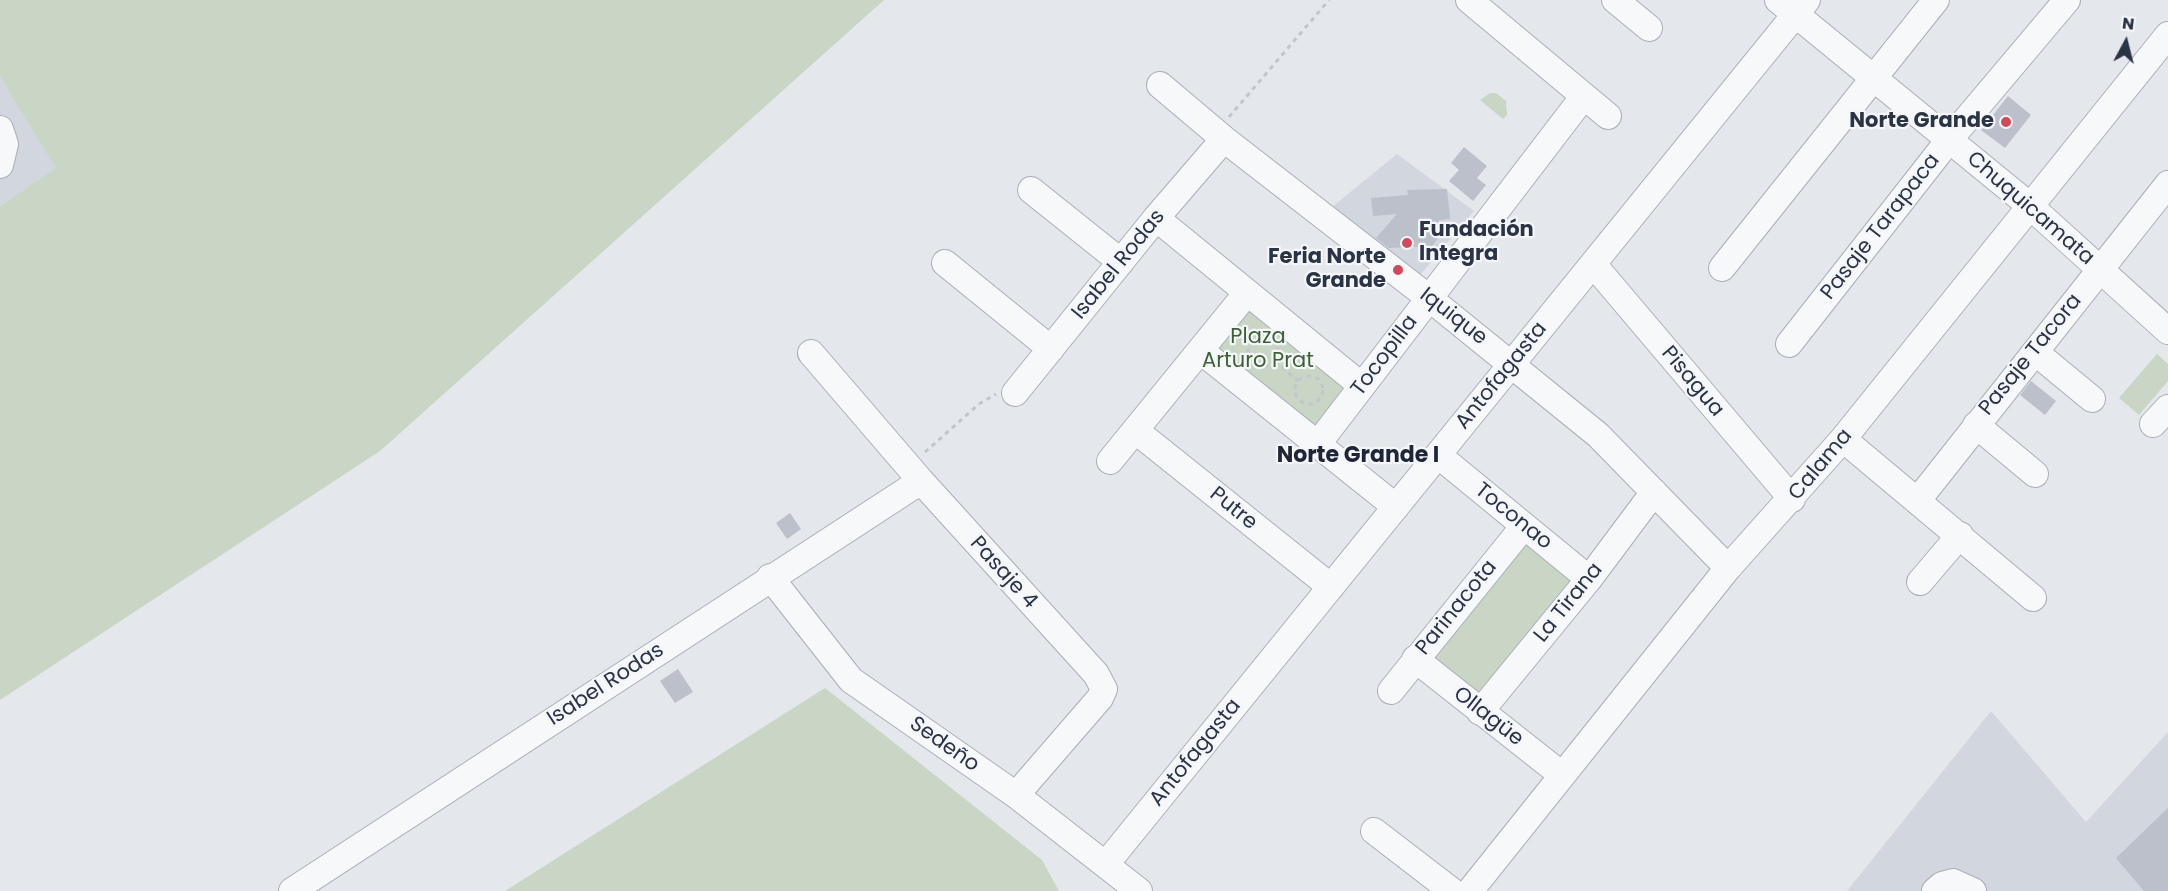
<!DOCTYPE html>
<html>
<head>
<meta charset="utf-8">
<style>
  body { margin:0 }
  #map { position:relative; width:2168px; height:891px; overflow:hidden; background:#e4e7ec; font-family:Poppins,sans-serif }
  canvas { display:block }
  .north { position:absolute; left:2096px; top:12px; width:60px; height:60px; -webkit-text-stroke:4px #f4f6f9; paint-order:stroke; rotate:7deg; font-size:16px; font-weight:700; line-height:24px; text-align:center; color:#2b3445 }
  .north::after { content:''; display:block; margin:auto; width:21px; height:27px; background:#2b3445; clip-path:polygon(50% 0,100% 100%,50% 72%,0 100%) }
</style>
</head>
<body>
<div id="map">
<canvas width="2168" height="891"></canvas>
<div class="north">N</div>
</div>
<script>
const context = document.querySelector('canvas').getContext('2d');
context.lineJoin = 'round';
function fill(path, color) {
  context.fillStyle = color;
  context.fill(path, 'evenodd');
}
function shape(rows) {
  const path = new Path2D();
  for (const r of rows) {
    if (r.length === 3) {
      path.moveTo(r[0] + r[2], r[1]);
      path.arc(r[0], r[1], r[2], 0, 2 * Math.PI);
      continue;
    }
    path.moveTo(r[0], r[1]);
    for (let i = 2; i < r.length; i += 2) path.lineTo(r[i], r[i + 1]);
  }
  return path;
}
function trace(path, color, width, dash) {
  context.strokeStyle = color;
  context.lineWidth = width;
  context.lineCap = dash ? 'butt' : 'round';
  context.setLineDash(dash || []);
  context.stroke(path);
}
function label(font, color, halo, rows, align = 'center') {
  context.font = font + ' Poppins,sans-serif';
  context.lineWidth = 4.5;
  context.setLineDash([]);
  context.textBaseline = 'middle';
  context.strokeStyle = halo;
  context.fillStyle = color;
  for (const [text, x, y, turn = 0] of rows) {
    context.save();
    context.translate(x, y);
    context.rotate((+turn || 0) * Math.PI / 180);
    context.textAlign = isNaN(turn) ? turn : align;
    if (halo) context.strokeText(text, 0, 0);
    context.fillText(text, 0, 0);
    context.restore();
  }
}
fill(shape([
  [0,77,57,168,0,206],
  [1397,154,1474,211,1421,274,1409,274,1326,212],
  [1991,711,2086,822,2168,732,2168,891,1847,891]
]), '#d2d6de');
fill(shape([
  [0,0,884,0,380,451,0,700,0,206,56,168,0,77],
  [1490,93,1496,93,1506,101,1507,115,1503,119,1480,100],
  [1257,309,1351,384,1321,433,1214,347,1242,310],
  [2157,354,2168,364,2168,381,2139,415,2119,398],
  [1528,539,1571,572,1572,582,1480,698,1430,661],
  [825,688,1042,860,1059,891,505,891]
]), '#c9d6c5');
fill(shape([
  [2008,96,2031,115,2005,148,1981,130],
  [1464,147,1487,166,1477,178,1486,185,1473,201,1449,181,1459,170,1451,163],
  [1447,189,1450,219,1439,220,1440,236,1432,246,1389,248,1376,238,1397,214,1373,216,1371,198,1408,195,1407,190],
  [2031,381,2056,401,2045,415,2020,395],
  [790,513,801,529,787,539,776,523],
  [678,669,693,692,675,703,660,681],
  [2168,808,2168,891,2144,891,2116,858]
]), '#bbc0ca');
const minor = shape([
  [1469,0,1608,116],
  [1615,0,1649,28],
  [1778,0,2029,205,2168,331],
  [1160,85,1224,139,1429,298,1598,435,1728,568],
  [0,129,5,144,0,165],
  [1031,190,1121,262],
  [1156,218,1362,386],
  [945,263,1051,349],
  [1593,264,1792,499],
  [1722,268,1936,0],
  [1789,344,1949,140,2067,0],
  [1201,351,1396,507],
  [2035,352,2092,399],
  [811,353,921,481,1096,674,1104,689,1100,698,1016,795],
  [1015,393,1156,218,1224,139],
  [2153,424,2168,408],
  [1976,425,2035,474],
  [1136,431,1331,587],
  [1843,439,2033,598],
  [1317,445,1584,96],
  [1438,455,1589,579],
  [1110,461,1246,294],
  [1918,500,2168,184],
  [770,577,851,680,1016,795,1139,891],
  [1920,582,1960,535],
  [1415,659,1562,775],
  [1391,691,1524,526],
  [1480,712,1589,579,1654,492],
  [1374,831,1452,891],
  [1106,864,1807,0],
  [292,891,921,481],
  [1470,891,1728,568,1843,439,2168,35],
  [1935,891,1942,885,1953,882,1973,891]
]);
trace(minor, '#a9aeb7', 28);
trace(shape([
  [1229,117,1329,0],
  [1240,334,1251,343],
  [1263,351,15],
  [1275,361,1298,381],
  [1309,390,14],
  [925,452,979,404,996,394]
]), '#c2c5cb', 3, [4.5, 4.5]);
trace(minor, '#f7f8fa', 26);
for (const [x, y, r, color] of [
  [2006,122,6,"#d1495b"],
  [1407,243,6,"#d1495b"],
  [1398,270,6,"#d1495b"]
]) {
  const dot = new Path2D();
  dot.arc(x, y, r, 0, 2 * Math.PI);
  context.fillStyle = color;
  context.fill(dot);
  trace(dot, '#f4f6f9', 2);
}
label('bold 21px', '#2b3445', '#f4f6f9', [
  ["Norte Grande",1994,122],
  ["Fundación",1419,231,"left"],
  ["Integra",1419,255,"left"],
  ["Feria Norte",1386,258],
  ["Grande",1386,282]
], 'right');
label('21px', '#2b3445', '#f4f6f9', [
  ["Chuquicamata",2030,209,41],
  ["Pasaje Tarapaca",1881,227,-52],
  ["Isabel Rodas",1119,265,-51],
  ["Iquique",1453,317,38],
  ["Pasaje Tacora",2031,355,-51],
  ["Tocopilla",1385,356,-53],
  ["Antofagasta",1502,376,-51],
  ["Pisagua",1692,382,50],
  ["Calama",1821,465,-50],
  ["Putre",1233,509,39],
  ["Toconao",1513,517,39],
  ["Pasaje 4",1003,573,48],
  ["La Tirana",1569,603,-51],
  ["Parinacota",1457,608,-51],
  ["Isabel Rodas",606,685,-33],
  ["Ollagüe",1488,717,38],
  ["Sedeño",944,745,35],
  ["Antofagasta",1196,753,-51]
]);
label('21px', '#3f6138', '#f4f6f9', [
  ["Plaza",1258,338],
  ["Arturo Prat",1258,362]
]);
label('bold 22px', '#1d2536', '#f4f6f9', [
  ["Norte Grande I",1358,456]
]);
</script>
</body>
</html>
